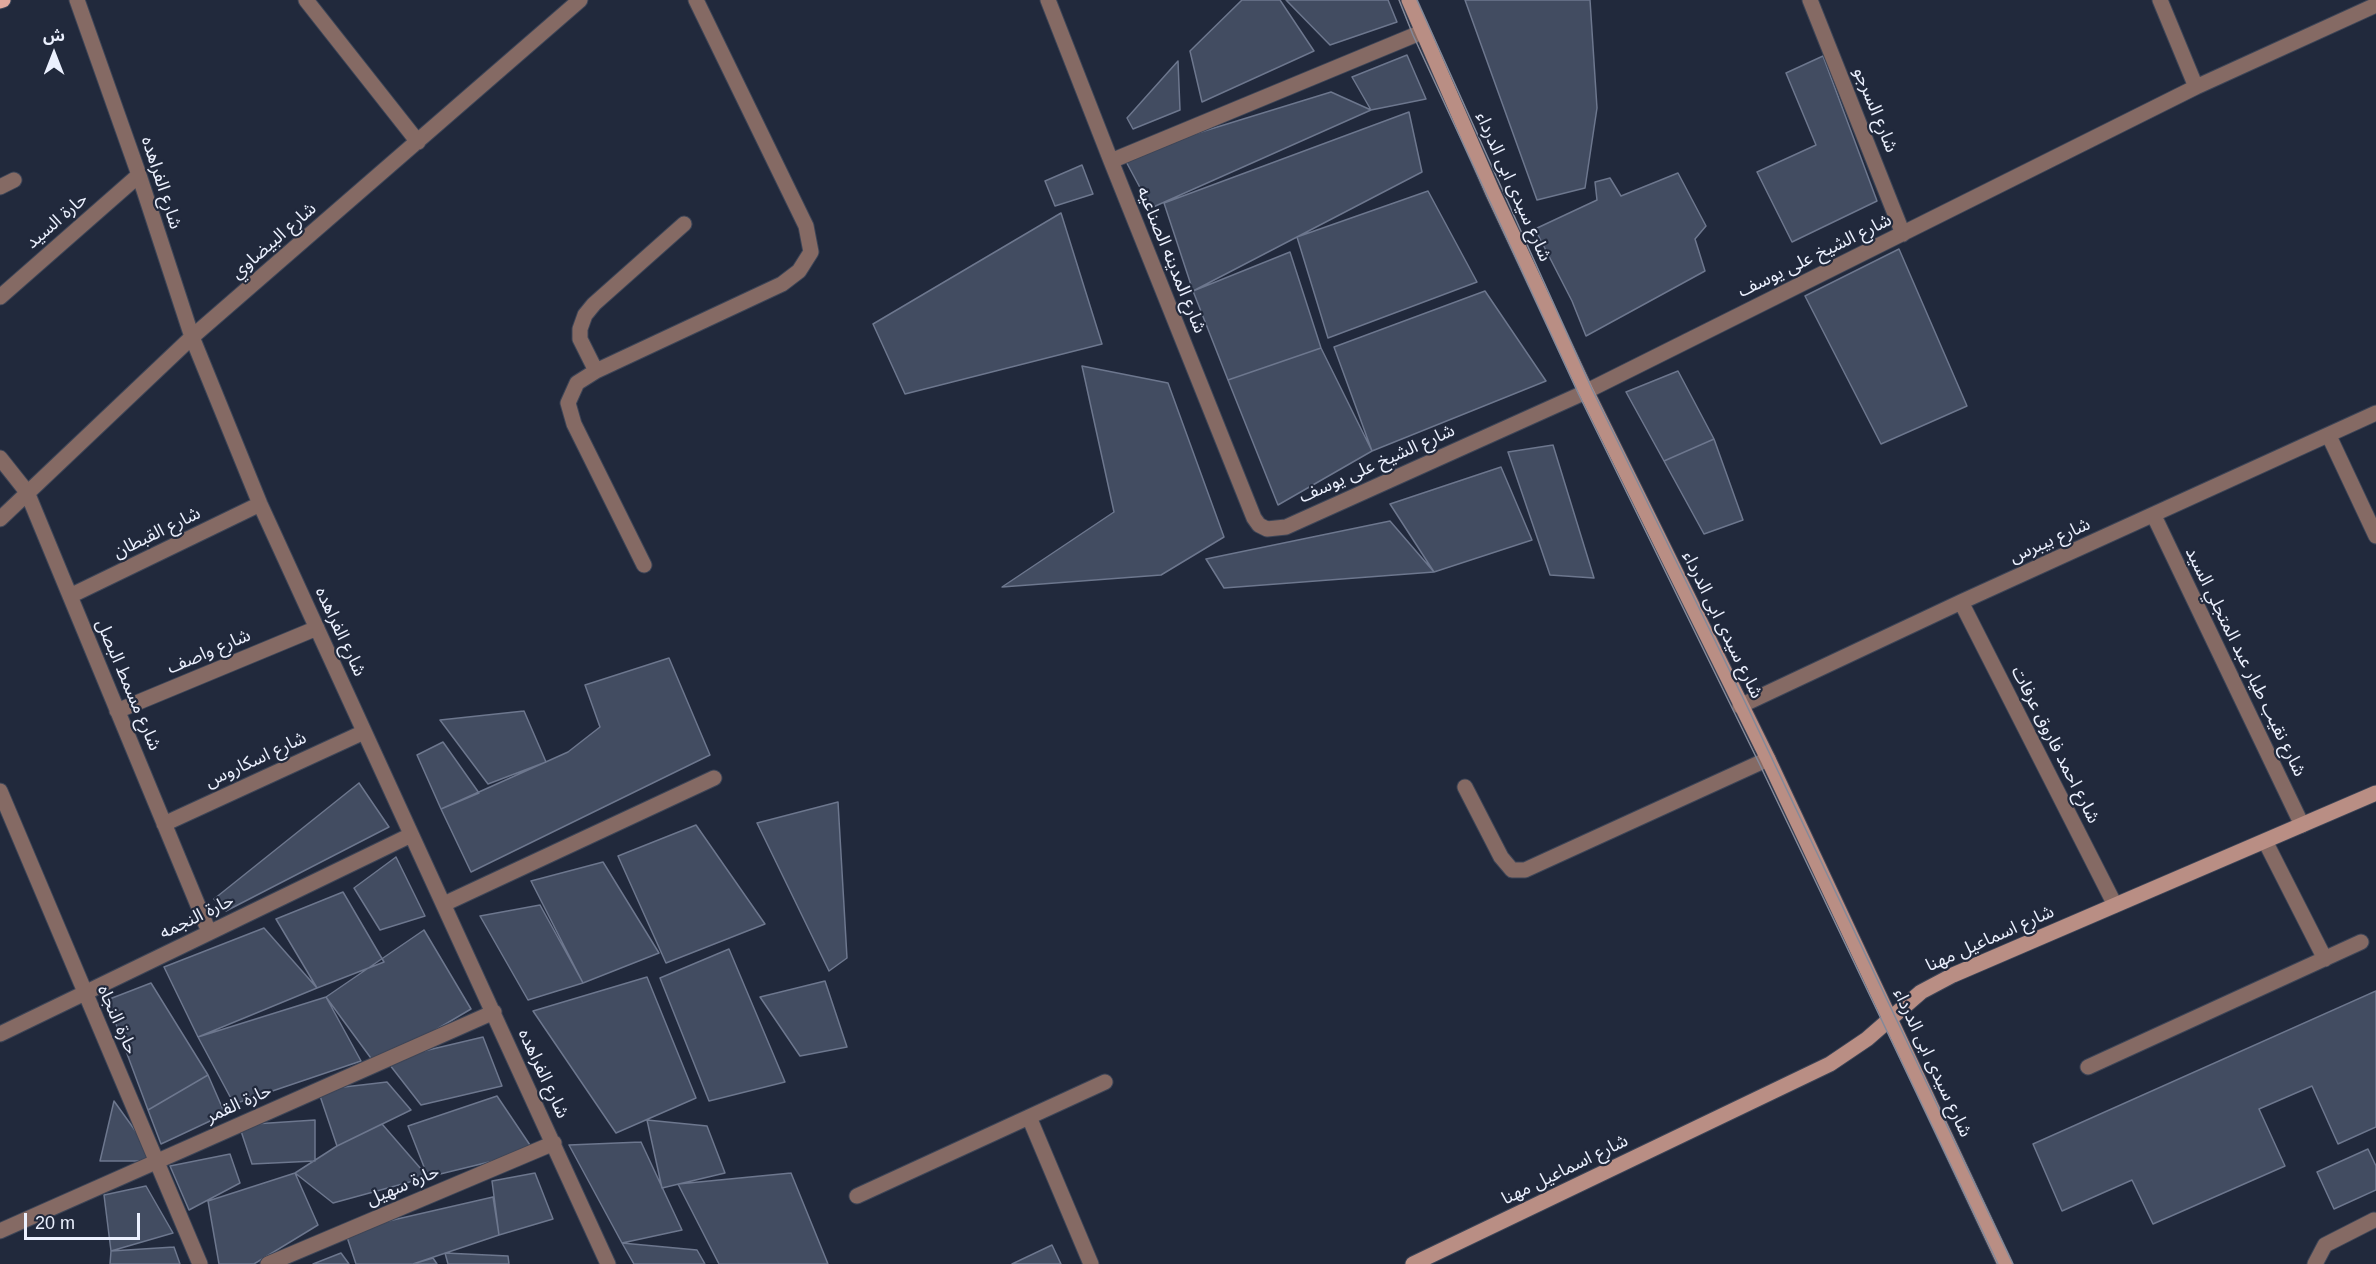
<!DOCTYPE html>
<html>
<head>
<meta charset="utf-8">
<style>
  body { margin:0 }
  #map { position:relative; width:2376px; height:1264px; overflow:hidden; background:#21293c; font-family:Arial,"Noto Sans Arabic",sans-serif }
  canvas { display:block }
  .north { position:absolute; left:24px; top:24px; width:60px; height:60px; -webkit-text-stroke:4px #21293c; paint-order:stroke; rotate:0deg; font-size:16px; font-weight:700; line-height:24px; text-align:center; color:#ebf0fe }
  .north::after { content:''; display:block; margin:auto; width:21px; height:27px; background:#ebf0fe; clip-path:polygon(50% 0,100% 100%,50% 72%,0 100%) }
  .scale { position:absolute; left:24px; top:1213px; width:116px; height:27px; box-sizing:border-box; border:3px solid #ebf0fe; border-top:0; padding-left:8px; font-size:18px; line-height:21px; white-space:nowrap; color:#ebf0fe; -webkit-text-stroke:4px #21293c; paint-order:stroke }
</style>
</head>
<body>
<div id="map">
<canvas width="2376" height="1264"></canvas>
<div class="north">ش</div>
<div class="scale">20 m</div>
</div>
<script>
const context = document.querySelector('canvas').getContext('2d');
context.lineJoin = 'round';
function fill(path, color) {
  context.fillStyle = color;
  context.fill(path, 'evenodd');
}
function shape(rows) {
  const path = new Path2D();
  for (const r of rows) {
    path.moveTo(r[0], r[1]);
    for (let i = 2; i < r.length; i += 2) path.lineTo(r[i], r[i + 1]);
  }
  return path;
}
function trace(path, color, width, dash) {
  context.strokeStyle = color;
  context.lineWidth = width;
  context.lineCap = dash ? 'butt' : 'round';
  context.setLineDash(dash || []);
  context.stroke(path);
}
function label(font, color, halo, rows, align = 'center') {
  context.font = font + ' Arial,"Noto Sans Arabic",sans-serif';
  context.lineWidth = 4.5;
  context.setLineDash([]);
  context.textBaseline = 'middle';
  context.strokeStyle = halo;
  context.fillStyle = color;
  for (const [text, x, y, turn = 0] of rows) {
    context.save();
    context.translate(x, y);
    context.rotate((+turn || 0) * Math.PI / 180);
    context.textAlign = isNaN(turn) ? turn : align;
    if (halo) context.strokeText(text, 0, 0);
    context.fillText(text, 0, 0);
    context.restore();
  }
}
const building = shape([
  [1242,0,1280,0,1314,51,1202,102,1190,51,1242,0],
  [1286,0,1388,0,1397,22,1330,45,1286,0],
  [1465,0,1590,0,1597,108,1585,188,1537,200,1465,0],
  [1407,55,1426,99,1371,110,1352,77,1407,55],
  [1823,56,1877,201,1792,242,1757,172,1816,145,1786,73,1823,56],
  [1178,61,1180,110,1133,129,1127,118,1178,61],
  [1331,92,1371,110,1151,208,1123,156,1331,92],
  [1409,112,1422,172,1193,291,1164,203,1409,112],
  [1082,165,1093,194,1055,206,1045,181,1082,165],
  [1678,173,1706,226,1695,239,1705,271,1586,336,1572,301,1535,229,1597,200,1595,182,1610,178,1621,196,1678,173],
  [1428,191,1477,282,1328,338,1297,237,1428,191],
  [1061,213,1102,344,905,394,873,324,1061,213],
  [1899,249,1967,406,1881,444,1805,296,1899,249],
  [1290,252,1321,348,1228,380,1193,291,1290,252],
  [1485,291,1546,381,1372,451,1334,347,1485,291],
  [1321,348,1372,451,1278,505,1228,380,1321,348],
  [1082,366,1168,383,1224,537,1161,575,1002,587,1114,512,1082,366],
  [1678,371,1714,439,1664,461,1626,392,1678,371],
  [1714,439,1743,520,1704,534,1664,461,1714,439],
  [1553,445,1594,578,1550,575,1508,452,1553,445],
  [1501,467,1532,540,1434,572,1390,504,1501,467],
  [1390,521,1434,572,1224,588,1206,559,1390,521],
  [669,658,710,755,471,872,441,809,568,752,600,727,585,685,669,658],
  [524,711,546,762,488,784,440,720,524,711],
  [443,742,479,793,441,809,417,755,443,742],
  [359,783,389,827,226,911,214,899,359,783],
  [838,802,847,958,829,971,757,823,838,802],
  [696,825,765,924,666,963,618,856,696,825],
  [396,857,425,916,380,930,354,888,396,857],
  [603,862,659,953,583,983,531,881,603,862],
  [343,892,384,962,317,988,276,919,343,892],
  [540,905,583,983,528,1000,480,916,540,905],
  [264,928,317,988,198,1037,164,967,264,928],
  [424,930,471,1009,376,1065,326,997,424,930],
  [729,949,785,1082,709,1101,660,978,729,949],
  [647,977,696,1098,616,1133,533,1011,647,977],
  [825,981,847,1047,800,1056,760,997,825,981],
  [151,983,208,1075,148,1110,107,1000,151,983],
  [2376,991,2376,1127,2338,1144,2312,1086,2259,1109,2285,1166,2153,1224,2132,1180,2062,1211,2033,1144,2376,991],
  [326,997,361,1061,234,1104,198,1037,326,997],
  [483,1037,502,1086,421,1105,386,1060,483,1037],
  [208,1075,225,1114,161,1144,148,1110,208,1075],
  [387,1082,411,1110,337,1146,318,1090,387,1082],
  [497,1096,534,1151,428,1177,408,1126,497,1096],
  [114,1101,157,1161,100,1161,114,1101],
  [315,1120,315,1161,252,1164,239,1125,315,1120],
  [647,1120,707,1126,725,1173,662,1188,647,1120],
  [382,1124,428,1177,333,1203,295,1173,337,1146,382,1124],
  [641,1142,682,1230,622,1243,569,1145,641,1142],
  [2368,1149,2376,1166,2376,1190,2334,1209,2317,1172,2368,1149],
  [230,1154,240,1183,189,1210,170,1166,230,1154],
  [295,1173,318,1225,254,1264,219,1264,208,1201,295,1173],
  [535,1173,553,1219,499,1235,492,1181,535,1173],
  [791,1173,828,1264,719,1264,678,1184,791,1173],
  [146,1186,173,1233,111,1251,104,1195,146,1186],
  [493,1197,499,1235,413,1264,356,1264,345,1231,493,1197],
  [622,1243,697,1250,705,1264,634,1264,622,1243],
  [1052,1245,1061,1264,1012,1264,1052,1245],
  [174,1247,180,1264,110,1264,111,1251,174,1247],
  [341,1253,349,1264,313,1264,341,1253],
  [445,1253,508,1256,509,1264,448,1264,445,1253],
  [433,1258,437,1264,413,1264,433,1258]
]);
fill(building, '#424c61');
trace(building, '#6d778e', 1.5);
const lane = shape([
  [596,371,580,339,580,329,585,315,594,304,684,224],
  [644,565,574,424,568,403,577,383,596,371,782,284,799,271,811,252,806,226,696,0],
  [1465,787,1501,857,1512,870,1525,870,1768,759],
  [2265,841,2325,959],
  [444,904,714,778],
  [2088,1067,2361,942],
  [1029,1117,1091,1264],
  [857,1196,1105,1082],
  [2315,1264,2325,1245,2374,1220]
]);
const street = shape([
  [77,0,139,175,192,337,260,504,608,1264],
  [306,0,418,142],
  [1048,0,1111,161,1254,518,1259,525,1267,529,1286,527,1579,395,2196,87,2376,5],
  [1810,0,1903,234],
  [2160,0,2196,87],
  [1111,161,1422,32],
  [0,187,14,180],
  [0,297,139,175],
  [2329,436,2376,536],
  [0,458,27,492,209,932],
  [2154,516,2302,825],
  [0,519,192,337,580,0],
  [70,596,260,504],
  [1961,602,2115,905],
  [1740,706,1961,602,2376,413],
  [117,711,317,628],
  [0,791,200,1264],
  [164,824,364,732],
  [0,1034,411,835],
  [0,1231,494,1012],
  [268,1264,554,1143]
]);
const secondary = shape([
  [1409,0,1493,193,1586,391,1768,759,2005,1264],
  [1413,1264,1830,1064,1867,1039,1921,992,1953,975,2376,793]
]);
const primary = shape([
  [0,1,3,0]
]);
trace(lane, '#3d4557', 17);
trace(street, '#3d4557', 17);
trace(secondary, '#3d4557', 17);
trace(primary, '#3d4557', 17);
trace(lane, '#856a64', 15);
trace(street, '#856a64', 15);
trace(secondary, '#b98e84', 15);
trace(primary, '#e1a99d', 15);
trace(shape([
  [1399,0,1413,35,1579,395,1759,763,1998,1264],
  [1417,0,1592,389,1746,704,2013,1264]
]), '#83899a', 1.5);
label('18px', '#ebf0fe', '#21293c', [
  ["شارع السرجو",1875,110,68],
  ["شارع الفراهده",161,183,72],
  ["شارع سيدى ابى الدرداء",1513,187,66],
  ["حارة السيد",57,221,-41],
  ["شارع البيضاوي",274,241,-41],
  ["شارع الشيخ على يوسف",1815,256,-26],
  ["شارع المدينه الصناعيه",1171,260,68],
  ["شارع الشيخ على يوسف",1377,464,-24],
  ["شارع القبطان",157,533,-26],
  ["شارع بيبرس",2050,541,-24],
  ["شارع سيدى ابى الدرداء",1722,625,64],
  ["شارع الفراهده",340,632,65],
  ["شارع واصف",209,652,-23],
  ["شارع نقيب طيار عبد المتجلي السيد",2245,662,64],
  ["شارع مسمط البصل",128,685,67],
  ["شارع احمد فاروق عرفات",2055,745,63],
  ["شارع اسكاروس",256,760,-25],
  ["حارة النجمه",197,917,-26],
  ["شارع اسماعيل مهنا",1990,939,-24],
  ["حارة النجاه",117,1020,66],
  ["شارع سيدى ابى الدرداء",1932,1063,65],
  ["شارع الفراهده",543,1074,65],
  ["حارة القمر",239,1104,-24],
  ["شارع اسماعيل مهنا",1565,1170,-26],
  ["حارة سهيل",403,1186,-23]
]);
</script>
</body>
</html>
